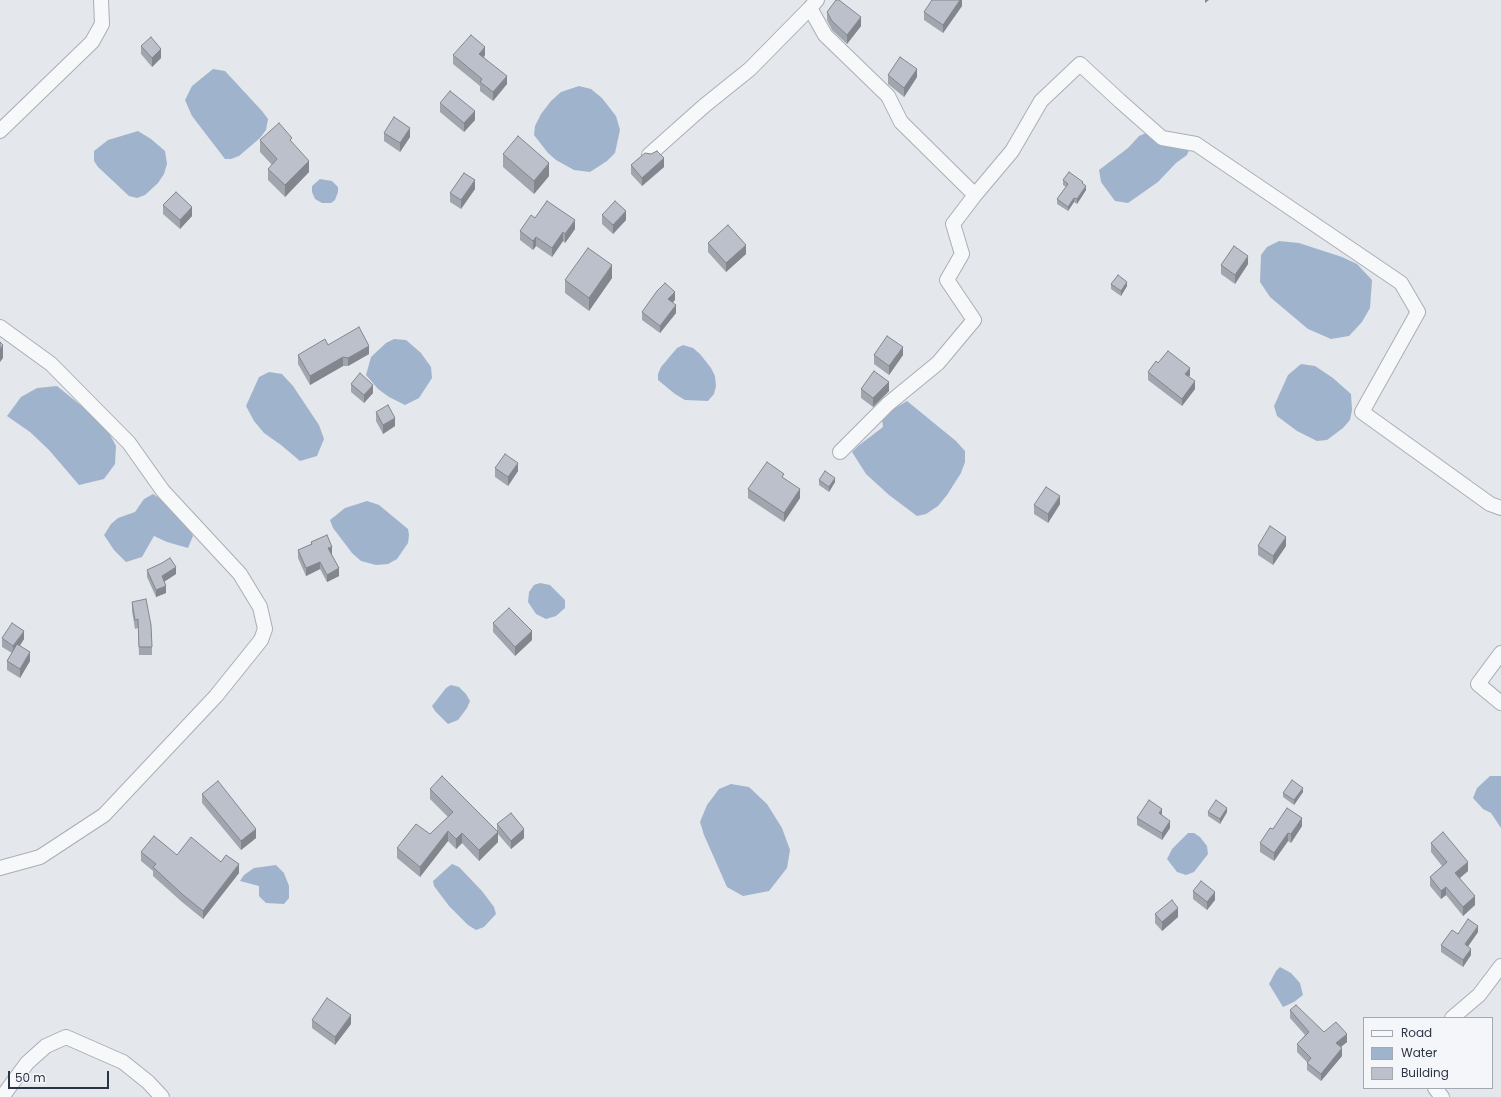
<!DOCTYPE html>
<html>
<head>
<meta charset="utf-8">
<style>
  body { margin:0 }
  #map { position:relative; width:1501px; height:1097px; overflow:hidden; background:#e4e7ec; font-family:Poppins,sans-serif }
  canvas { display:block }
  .legend { position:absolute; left:1363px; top:1017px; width:130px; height:72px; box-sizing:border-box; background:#f4f6f9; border:1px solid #a4a8b1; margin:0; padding:5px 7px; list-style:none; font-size:12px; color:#2b3445 }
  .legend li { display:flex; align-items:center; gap:8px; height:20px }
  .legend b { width:20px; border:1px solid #a4a8b1 }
  .scale { position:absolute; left:8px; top:1071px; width:101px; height:18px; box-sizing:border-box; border:2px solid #2b3445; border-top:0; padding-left:5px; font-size:12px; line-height:14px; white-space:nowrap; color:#2b3445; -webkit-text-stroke:3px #f4f6f9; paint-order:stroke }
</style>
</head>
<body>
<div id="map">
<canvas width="1501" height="1097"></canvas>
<ul class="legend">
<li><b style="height:5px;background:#f7f8fa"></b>Road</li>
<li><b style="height:11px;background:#9fb4cc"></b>Water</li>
<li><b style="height:11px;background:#bbc0ca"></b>Building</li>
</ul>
<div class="scale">50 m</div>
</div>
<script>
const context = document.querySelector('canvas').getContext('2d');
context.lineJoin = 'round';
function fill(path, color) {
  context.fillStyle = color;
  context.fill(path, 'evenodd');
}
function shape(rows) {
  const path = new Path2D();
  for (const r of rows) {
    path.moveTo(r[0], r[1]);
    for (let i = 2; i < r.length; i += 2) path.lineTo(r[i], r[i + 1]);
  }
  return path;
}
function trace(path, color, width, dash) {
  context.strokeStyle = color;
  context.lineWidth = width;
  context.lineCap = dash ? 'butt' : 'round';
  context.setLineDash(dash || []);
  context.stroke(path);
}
fill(shape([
  [213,69,225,71,262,111,268,119,266,130,260,138,239,156,231,159,225,159,192,116,185,100,192,86],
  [579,86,591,89,602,98,616,116,620,130,615,153,607,161,590,172,574,170,556,160,548,153,534,135,535,126,541,114,551,101,561,92],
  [138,131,151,139,165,151,167,164,164,174,158,183,145,195,137,198,129,196,98,167,94,161,94,151,108,140],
  [1146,133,1154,134,1189,150,1187,155,1176,163,1158,182,1128,203,1115,201,1101,182,1099,170,1128,148,1139,136],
  [320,179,332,181,338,187,338,192,335,200,331,203,322,203,315,199,312,192,312,186],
  [1279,241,1299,243,1342,257,1357,264,1372,280,1370,308,1362,322,1349,336,1331,339,1308,329,1270,297,1260,282,1261,255,1267,247],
  [394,339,406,340,421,353,431,367,432,378,419,398,405,405,389,397,378,389,366,375,371,357,386,343],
  [683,345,693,348,700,354,711,368,715,376,716,386,714,394,708,401,685,400,675,394,658,380,658,374,661,367,677,348],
  [1301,364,1315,366,1333,378,1351,394,1352,410,1350,420,1343,428,1327,440,1317,441,1297,431,1277,416,1274,406,1288,375],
  [269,372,282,374,293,386,319,425,324,439,317,456,300,461,281,445,264,433,254,421,246,406,259,377],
  [57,386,105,425,116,446,115,464,104,479,79,485,49,450,30,432,7,416,21,397,37,388],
  [907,401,956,441,965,451,965,462,961,473,947,495,938,506,926,514,917,516,889,495,866,474,852,452,858,446,883,427,882,419,890,411],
  [153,494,165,502,185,523,193,536,188,548,167,542,154,536,142,557,126,562,114,550,104,535,111,524,118,518,135,512,144,499],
  [367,501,379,505,408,529,409,535,408,543,397,559,388,564,376,565,361,561,352,553,333,528,330,520,345,508],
  [540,583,550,585,565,600,565,608,556,616,546,619,536,614,528,602,529,592,534,585],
  [451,685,459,687,466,694,470,701,467,708,458,720,448,724,435,711,432,706,446,688],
  [1490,776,1501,776,1501,828,1491,813,1483,809,1473,798,1477,788],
  [731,784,749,787,767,804,782,828,790,850,787,868,769,891,743,896,727,887,704,835,700,822,707,805,719,789],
  [1188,833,1194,833,1200,837,1207,846,1208,854,1194,872,1186,875,1177,872,1167,859,1172,849],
  [452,864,459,867,482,891,494,907,496,914,484,927,476,930,468,925,449,906,434,886,433,881],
  [276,865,284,873,289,886,289,898,284,904,266,903,259,896,259,886,240,881,244,875,254,868],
  [1280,967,1291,973,1300,983,1303,995,1294,1002,1283,1007,1269,984,1276,971]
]), '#9fb4cc');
const street = shape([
  [817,0,810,8,825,35,888,96,901,122,975,195,953,224,962,254,947,280,974,320,938,363,888,404,840,452],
  [0,131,92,42,102,24,101,0],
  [649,155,704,106,750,69,810,8],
  [975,195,1012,151,1041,101,1080,64,1120,101,1162,138,1196,144,1401,283,1418,312,1362,412,1490,504,1501,508],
  [0,327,51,364,129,443,163,491,240,574,260,607,265,629,261,640,216,696,104,815,40,857,0,868],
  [1501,653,1478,684,1501,703],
  [1452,1018,1479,995,1501,966],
  [1435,1088,1442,1097],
  [2,1097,27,1063,46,1046,66,1037,123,1062,148,1082,162,1097]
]);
trace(street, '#a9aeb7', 16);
trace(street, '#f7f8fa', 14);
fill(shape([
  [962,0,962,6,943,33,924,20,924,12],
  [827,12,861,26,847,44,832,30,827,20],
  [141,46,161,58,152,67,141,54],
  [453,55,485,55,484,57,507,84,493,101,480,91,480,86,453,64],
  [888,75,917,77,904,97,888,84],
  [440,103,475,120,464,132,440,112],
  [384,133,410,137,400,152,384,141],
  [260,140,292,143,309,172,285,197,268,180,268,169,272,165,260,152],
  [503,154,549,176,534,194,503,167],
  [631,165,664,167,642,186,631,174],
  [1063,180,1083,184,1086,190,1077,204,1074,202,1068,211,1057,204,1057,199,1066,187,1063,185],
  [475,189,461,209,450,202,450,193],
  [163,205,192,216,180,229,163,214],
  [602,215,626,220,613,234,602,224],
  [535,218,575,229,565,243,563,241,552,257,536,246,533,250,520,240,520,231],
  [708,243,746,254,726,272,708,252],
  [1248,264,1235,284,1221,274,1221,265],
  [612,278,589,311,565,293,565,280],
  [1111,284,1127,286,1121,296,1111,289],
  [675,300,672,303,676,313,660,333,642,320,642,312],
  [369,354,348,366,343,366,310,385,298,364,298,355],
  [874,355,903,355,889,375,874,364],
  [1158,363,1190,375,1189,377,1195,389,1182,406,1148,380,1148,372],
  [351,384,373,393,364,403,351,392],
  [861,389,889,391,873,407,861,398],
  [376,412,395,426,383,434,376,421],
  [495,468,518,471,508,486,495,477],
  [784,478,800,498,784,522,748,498,748,489],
  [819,480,835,482,829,492,819,485],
  [1060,504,1048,523,1034,514,1034,505],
  [311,542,332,554,332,555,339,576,327,582,320,569,306,576,298,558,298,550,311,544],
  [1258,546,1286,546,1273,565,1258,555],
  [147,570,176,574,164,582,166,593,156,597,147,577],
  [132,602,152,647,152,655,139,655,138,628,135,629,132,611],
  [493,623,532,640,515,656,493,632],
  [2,638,24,639,20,646,30,661,20,678,7,670,7,661,12,653,2,647],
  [430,789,497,831,497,824,524,838,511,849,498,834,498,842,479,861,462,843,456,849,448,841,420,877,397,858,397,848,430,834,448,817,430,799],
  [1303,792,1294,805,1283,797,1283,793],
  [202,794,256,838,241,850,202,803],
  [1208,812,1227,812,1220,824,1208,816],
  [1162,815,1170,828,1162,840,1137,825,1137,818],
  [1302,826,1291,843,1288,841,1274,861,1260,852,1260,843,1273,829],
  [1431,843,1468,871,1460,878,1475,905,1463,916,1446,895,1441,899,1430,886,1430,877,1442,866,1431,852],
  [141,852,177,855,221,862,239,873,203,919,182,902,153,876,153,871,141,861],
  [1193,891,1215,900,1207,910,1193,899],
  [1155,914,1178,917,1162,931,1155,923],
  [1478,932,1468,946,1471,955,1463,967,1441,952,1441,945,1458,934],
  [1290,1010,1324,1032,1347,1042,1341,1047,1342,1056,1321,1081,1307,1070,1307,1062,1297,1052,1297,1044,1305,1035,1290,1018],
  [312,1020,351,1024,335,1045,312,1028]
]), '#a1a5ae');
fill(shape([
  [960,0,962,0,962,6,943,33,943,25],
  [1205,0,1209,0,1205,3],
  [861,17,861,26,847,44,847,35],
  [485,47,485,55,479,62,479,54],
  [161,49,161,58,152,67,152,58],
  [917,69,917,77,904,97,904,88],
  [507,76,507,84,493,101,493,92],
  [475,111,475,120,464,132,464,123],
  [410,128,410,137,400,152,400,143],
  [664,158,664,167,642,186,642,178],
  [309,161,309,172,285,197,285,185],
  [549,163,549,176,534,194,534,181],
  [475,180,475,189,461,209,461,200],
  [1086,186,1086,190,1077,204,1077,199],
  [1074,198,1074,202,1068,211,1068,207],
  [192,207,192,216,180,229,180,220],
  [626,211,626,220,613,234,613,225],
  [575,220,575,229,565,243,565,234],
  [563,232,563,241,552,257,552,248],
  [536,237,536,246,533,250,533,241],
  [746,245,746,254,726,272,726,263],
  [1248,256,1248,264,1235,284,1235,275],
  [612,265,612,278,589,311,589,298],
  [1127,282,1127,286,1121,296,1121,291],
  [675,292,675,300,668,307,668,299],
  [676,305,676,313,660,333,660,326],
  [3,345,3,358,0,362,0,349],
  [369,346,369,354,348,366,348,358],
  [903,347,903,355,889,375,889,366],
  [343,357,343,366,310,385,310,376],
  [1190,368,1190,375,1185,382,1185,374],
  [1195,381,1195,389,1182,406,1182,399],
  [889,382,889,391,873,407,873,398],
  [373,385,373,393,364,403,364,395],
  [395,418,395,426,383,434,383,425],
  [518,463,518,471,508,486,508,477],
  [835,478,835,482,829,492,829,487],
  [800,489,800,498,784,522,784,513],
  [1060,496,1060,504,1048,523,1048,514],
  [1286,537,1286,546,1273,565,1273,556],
  [332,547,332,554,328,556,328,548],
  [320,562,320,569,306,576,306,568],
  [176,567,176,574,162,583,162,576],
  [339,568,339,576,327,582,327,575],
  [166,586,166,593,156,597,156,590],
  [24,631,24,639,13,655,13,646],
  [532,631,532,640,515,656,515,647],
  [30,652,30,661,20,678,20,669],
  [1303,788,1303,792,1294,805,1294,800],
  [1227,808,1227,812,1220,824,1220,819],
  [1162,809,1162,817,1159,813],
  [1302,818,1302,826,1291,843,1291,834],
  [1170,821,1170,828,1162,840,1162,833],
  [256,829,256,838,241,850,241,841],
  [524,829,524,838,511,849,511,841],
  [448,831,448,841,420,877,420,867],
  [498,832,498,842,479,861,479,850],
  [462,833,462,843,456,849,456,839],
  [1288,833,1288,841,1274,861,1274,853],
  [1468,862,1468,871,1455,882,1455,873],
  [239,864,239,873,203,919,203,911],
  [1446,887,1446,895,1441,899,1441,891],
  [1215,892,1215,900,1207,910,1207,902],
  [1475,896,1475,905,1463,916,1463,907],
  [1178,908,1178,917,1162,931,1162,922],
  [1478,926,1478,932,1465,951,1465,944],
  [1471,949,1471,955,1463,967,1463,960],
  [351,1015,351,1024,335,1045,335,1037],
  [1347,1034,1347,1042,1336,1051,1336,1043],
  [1342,1048,1342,1056,1321,1081,1321,1074]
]), '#83868d');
const building = shape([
  [836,0,839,0,861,17,847,35,832,21,827,12,836,0],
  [932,0,960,0,943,25,924,12,932,0],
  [471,35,485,47,479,54,507,76,493,92,480,82,482,79,453,55,471,35],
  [151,37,161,49,152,58,141,46,151,37],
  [900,57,917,69,904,88,888,75,900,57],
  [450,91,475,111,464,123,440,103,450,91],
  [394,117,410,128,400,143,384,133,394,117],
  [279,123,292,138,290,140,309,161,285,185,268,169,277,159,260,140,279,123],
  [518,136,549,163,534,181,503,154,518,136],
  [657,151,664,158,642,178,631,165,645,153,651,154,657,151],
  [1069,172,1083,182,1082,183,1086,186,1077,199,1074,198,1068,207,1057,199,1068,184,1063,180,1069,172],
  [464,173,475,180,461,200,450,193,464,173],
  [176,192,192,207,180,220,163,205,176,192],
  [547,201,575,220,565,234,563,232,552,248,536,237,533,241,520,231,531,215,535,218,547,201],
  [615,201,626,211,613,225,602,215,615,201],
  [728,225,746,245,726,263,708,243,728,225],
  [1234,246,1248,256,1235,275,1221,265,1234,246],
  [588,248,612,265,589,298,565,280,588,248],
  [1118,275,1127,282,1121,291,1111,284,1118,275],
  [665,283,675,292,668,299,676,305,660,326,642,312,657,291,665,283],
  [359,327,369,346,348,358,343,357,310,376,298,355,325,339,328,345,359,327],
  [887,336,903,347,889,366,874,355,887,336],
  [0,342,3,345,0,349,0,342],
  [1168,351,1190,368,1185,374,1195,381,1182,399,1148,372,1156,361,1158,363,1168,351],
  [874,371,889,382,873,398,861,389,874,371],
  [360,373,373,385,364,395,351,384,360,373],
  [388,405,395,418,383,425,376,412,388,405],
  [505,454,518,463,508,477,495,468,505,454],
  [767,462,784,474,782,477,800,489,784,513,748,489,767,462],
  [825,471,835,478,829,487,819,480,825,471],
  [1046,487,1060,496,1048,514,1034,505,1046,487],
  [1270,526,1286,537,1273,556,1258,546,1270,526],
  [327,535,332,547,328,548,339,568,327,575,320,562,306,568,298,550,312,544,311,542,327,535],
  [170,558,176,567,162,576,166,586,156,590,147,570,162,563,170,558],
  [146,599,151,625,152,647,139,647,138,619,135,620,132,602,146,599],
  [509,608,532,631,515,647,493,623,509,608],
  [12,623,24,631,13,646,2,638,12,623],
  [17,644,30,652,20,669,7,661,17,644],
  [442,776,498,832,479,850,462,833,456,839,448,831,420,867,397,848,416,824,430,834,453,812,430,789,442,776],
  [1292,780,1303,788,1294,800,1283,793,1292,780],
  [218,781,256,829,241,841,202,794,218,781],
  [1149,800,1162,809,1159,813,1170,821,1162,833,1137,818,1149,800],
  [1216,800,1227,808,1220,819,1208,812,1216,800],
  [1287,808,1302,818,1291,834,1288,833,1274,853,1260,843,1270,828,1273,829,1287,808],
  [511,813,524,829,511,841,497,824,511,813],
  [1443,832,1468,862,1455,873,1475,896,1463,907,1446,887,1441,891,1430,877,1447,862,1431,843,1443,832],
  [154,836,177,855,191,837,221,862,226,855,239,864,203,911,182,894,153,867,156,864,141,852,154,836],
  [1201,881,1215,892,1207,902,1193,891,1201,881],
  [1172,900,1178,908,1162,922,1155,914,1172,900],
  [1468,919,1478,926,1465,944,1471,949,1463,960,1441,945,1452,930,1458,934,1468,919],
  [327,998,351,1015,335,1037,312,1020,327,998],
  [1296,1005,1324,1032,1336,1022,1347,1034,1336,1043,1342,1048,1321,1074,1307,1063,1311,1058,1297,1044,1309,1032,1290,1010,1296,1005]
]);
fill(building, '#bbc0ca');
trace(building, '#83868d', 1);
</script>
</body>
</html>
